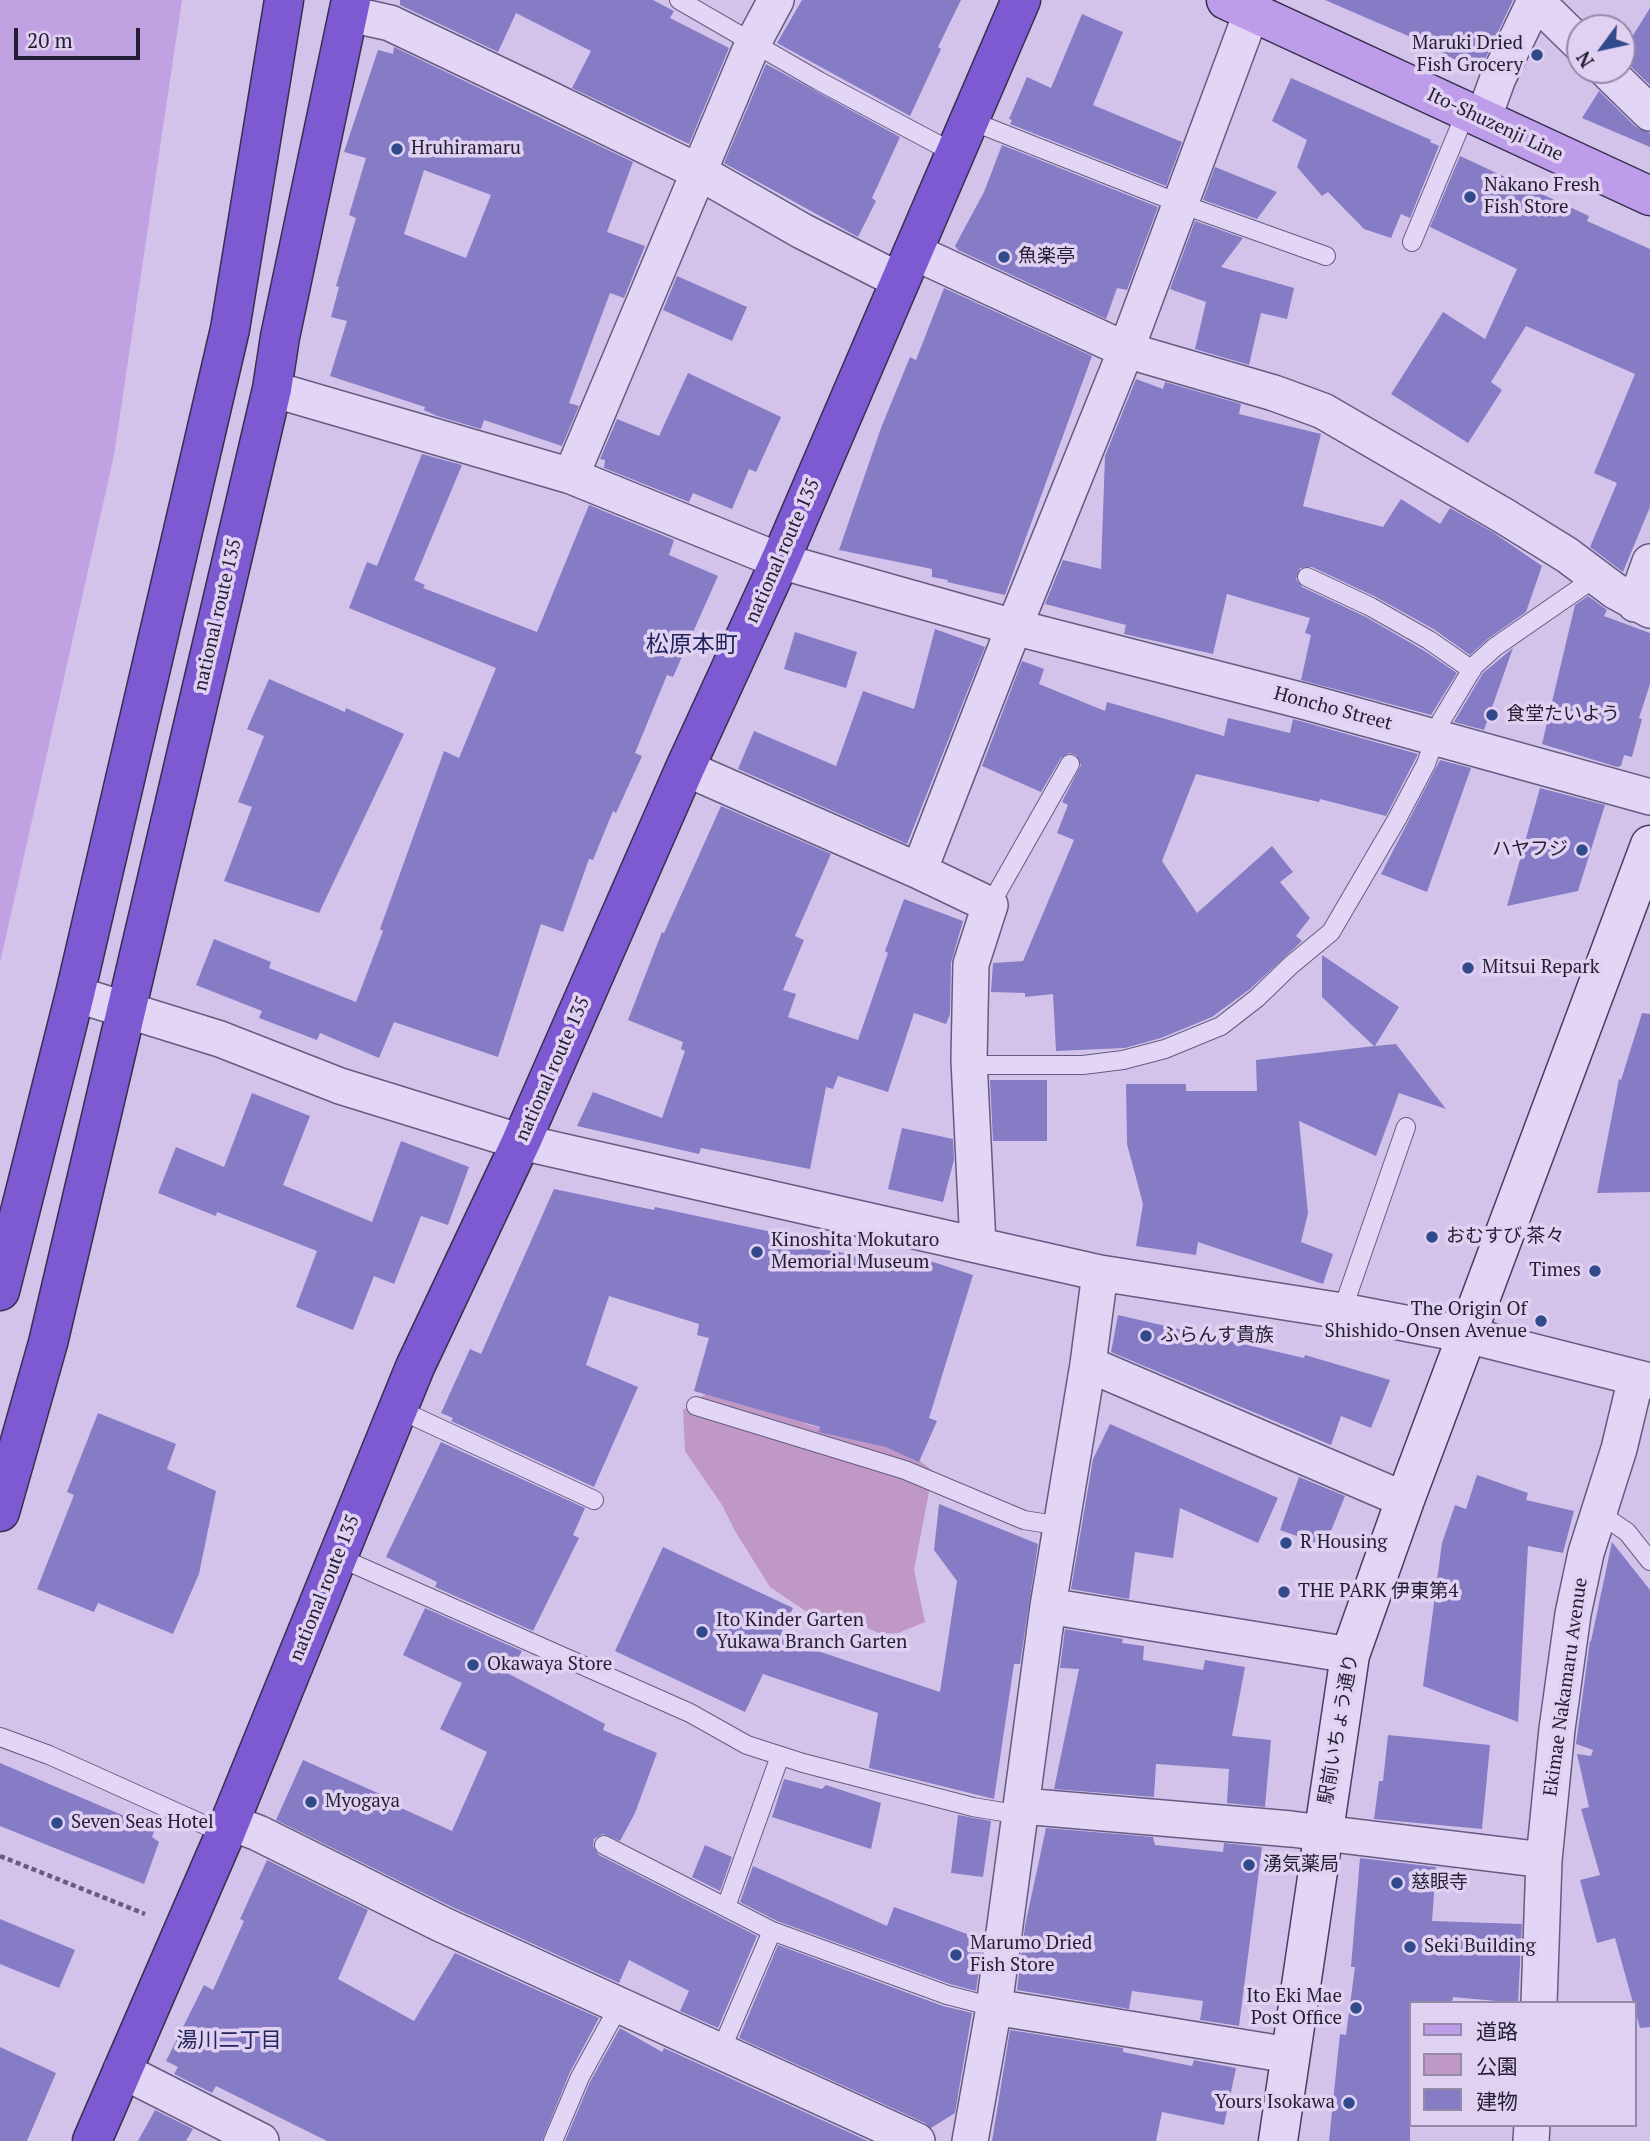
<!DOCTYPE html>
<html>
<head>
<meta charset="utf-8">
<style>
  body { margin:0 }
  #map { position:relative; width:1650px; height:2141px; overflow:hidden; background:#d3c3ea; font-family:"PT Serif","Noto Sans JP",serif }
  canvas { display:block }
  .legend { position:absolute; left:1409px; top:2001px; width:228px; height:126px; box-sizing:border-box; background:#e0d1f2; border:2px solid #9489a6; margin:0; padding:9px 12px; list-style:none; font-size:21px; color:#231e33 }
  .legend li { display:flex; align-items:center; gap:14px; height:35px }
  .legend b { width:35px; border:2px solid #9489a6 }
  .north { position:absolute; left:1566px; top:14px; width:70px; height:70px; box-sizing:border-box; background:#e0d1f2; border:2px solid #9489a6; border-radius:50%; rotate:237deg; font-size:19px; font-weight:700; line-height:28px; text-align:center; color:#231e33 }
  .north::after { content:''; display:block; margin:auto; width:24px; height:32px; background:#314a8c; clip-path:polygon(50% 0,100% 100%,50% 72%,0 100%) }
  .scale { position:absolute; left:14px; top:28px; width:126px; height:32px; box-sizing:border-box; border:4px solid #231e33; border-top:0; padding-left:9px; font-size:21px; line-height:24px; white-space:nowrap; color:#231e33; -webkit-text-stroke:5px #e0d1f2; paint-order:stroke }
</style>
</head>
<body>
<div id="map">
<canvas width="1650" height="2141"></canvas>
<ul class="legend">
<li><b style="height:9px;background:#bd9dea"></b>道路</li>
<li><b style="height:19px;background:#bf98c6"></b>公園</li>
<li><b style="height:19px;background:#867cc5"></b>建物</li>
</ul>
<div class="north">N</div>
<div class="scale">20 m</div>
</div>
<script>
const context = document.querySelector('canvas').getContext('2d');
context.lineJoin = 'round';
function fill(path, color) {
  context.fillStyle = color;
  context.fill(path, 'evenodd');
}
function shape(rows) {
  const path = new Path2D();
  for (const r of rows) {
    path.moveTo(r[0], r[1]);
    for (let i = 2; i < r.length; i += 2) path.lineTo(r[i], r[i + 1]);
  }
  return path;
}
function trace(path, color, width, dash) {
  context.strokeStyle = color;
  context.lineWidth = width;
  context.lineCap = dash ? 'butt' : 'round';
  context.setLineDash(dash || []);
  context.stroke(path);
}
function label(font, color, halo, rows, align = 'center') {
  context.font = font + ' "PT Serif","Noto Sans JP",serif';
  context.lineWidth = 7;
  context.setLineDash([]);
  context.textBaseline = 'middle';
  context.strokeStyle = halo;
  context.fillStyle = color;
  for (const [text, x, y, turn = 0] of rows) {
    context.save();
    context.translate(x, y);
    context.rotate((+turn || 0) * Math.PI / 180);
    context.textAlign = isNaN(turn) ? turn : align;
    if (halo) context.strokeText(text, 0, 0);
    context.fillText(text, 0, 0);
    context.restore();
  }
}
fill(shape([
  [707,1393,796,1414,806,1424,820,1428,881,1431,933,1471,914,1570,925,1622,898,1633,881,1634,858,1624,832,1629,770,1587,735,1531,722,1505,685,1451,683,1410]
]), '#bf98c6');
fill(shape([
  [0,0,182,0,114,455,0,963]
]), '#c0a2e3');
fill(shape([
  [400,0,653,0,674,11,670,18,729,48,689,144,572,88,591,51,516,13,498,52,400,5],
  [802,0,961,0,938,47,941,49,910,116,777,43],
  [1325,0,1513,0,1479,72,1413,38],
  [1650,8,1650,85,1622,58,1622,53],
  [1082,14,1123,32,1093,105,1182,142,1166,186,1010,124,1012,120,1009,119,1027,77,1051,88],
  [394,47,633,162,607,232,645,246,624,298,610,293,569,403,579,406,562,446,484,420,481,429,437,416,424,410,425,407,330,376,347,321,331,317,339,287,336,286,356,218,349,215,366,158,344,152,378,50,393,54],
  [424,170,491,195,466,258,404,234],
  [766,64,900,137,872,198,876,201,858,237,724,163],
  [1291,78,1431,140,1430,142,1439,146,1410,218,1401,214,1391,238,1364,229,1328,192,1322,196,1297,167,1307,140,1272,121],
  [1599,91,1636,127,1650,133,1650,147,1582,118],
  [1002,145,1158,207,1127,290,1117,288,1106,319,958,250,955,246,984,192],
  [1460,156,1589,216,1587,221,1650,249,1650,507,1623,572,1590,547,1617,483,1594,473,1635,374,1526,326,1491,382,1502,390,1468,443,1391,394,1443,312,1485,339,1517,269,1430,227],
  [1215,167,1277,192,1257,219,1203,200],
  [1195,221,1243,238,1221,267,1294,288,1287,319,1261,313,1249,365,1195,349,1206,302,1170,289],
  [677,276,747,307,732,341,663,310],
  [944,288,1092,356,1005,595,947,582,948,580,932,577,932,569,839,550,881,428,910,357,916,360],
  [688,373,781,417,756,472,749,469,732,509,693,493,689,502,604,468,605,460,600,459,617,419,659,436],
  [1136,379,1163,389,1165,382,1241,404,1239,414,1321,434,1303,506,1383,527,1401,499,1440,524,1450,508,1494,533,1542,566,1526,612,1489,638,1470,655,1435,630,1376,597,1312,567,1300,568,1296,579,1302,587,1366,617,1423,650,1457,673,1431,715,1301,680,1311,635,1305,633,1310,618,1227,594,1213,654,1124,634,1126,625,1045,604,1063,560,1101,569,1105,456],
  [422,454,462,465,414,580,425,585,423,588,537,632,589,505,674,540,669,555,718,576,673,677,667,675,635,753,642,756,616,813,613,811,593,860,589,859,563,932,541,924,498,1057,394,1022,379,1058,320,1033,317,1040,259,1018,262,1011,196,985,214,939,271,962,269,968,356,1002,383,931,380,929,444,751,459,758,496,668,349,608,367,562,377,566],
  [1588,596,1607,610,1604,616,1650,633,1650,684,1639,718,1642,719,1632,757,1624,755,1621,766,1617,767,1542,744,1575,605],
  [935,629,985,647,907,844,738,769,754,731,836,766,863,691,914,709],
  [795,632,857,652,846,688,784,669],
  [1513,648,1484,730,1454,722,1483,673],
  [1022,661,1044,669,1039,684,1105,711,1107,702,1224,736,1228,718,1290,733,1293,719,1418,754,1386,816,1320,799,1319,802,1196,774,1162,861,1197,913,1272,846,1293,872,1280,882,1310,918,1296,936,1302,941,1250,989,1212,1017,1161,1038,1125,1048,1056,1051,1053,994,1025,997,1025,993,991,992,993,963,1023,961,1074,840,1057,833,1068,805,1062,802,1081,765,1076,755,1069,753,1061,758,1041,792,982,766],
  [269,679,345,712,346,708,404,734,319,913,224,881,252,807,238,802,264,736,247,729],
  [1440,760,1471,768,1427,892,1381,874],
  [1540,788,1605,805,1578,891,1507,906],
  [721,806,831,854,795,936,804,940,783,990,796,994,788,1017,858,1040,888,953,885,951,904,899,963,921,951,963,950,1014,946,1024,914,1013,888,1092,838,1076,833,1089,826,1087,810,1169,701,1148,699,1154,577,1126,593,1092,662,1118,685,1051,681,1049,683,1042,628,1020,662,932,664,933],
  [1322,955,1399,1007,1375,1046,1396,1044,1446,1109,1399,1093,1376,1156,1299,1121,1308,1213,1301,1242,1333,1254,1323,1284,1198,1242,1196,1255,1136,1246,1143,1204,1127,1144,1126,1084,1186,1084,1186,1091,1257,1091,1256,1060,1374,1046,1322,997],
  [1642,1013,1650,1014,1650,1192,1597,1193,1619,1079,1621,1080],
  [990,1080,1047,1080,1047,1141,993,1141],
  [252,1093,310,1116,283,1185,372,1222,401,1141,469,1167,448,1225,421,1216,394,1284,374,1276,353,1330,296,1307,317,1251,217,1212,216,1216,158,1193,176,1147,224,1167],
  [902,1128,953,1139,954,1160,943,1202,888,1189],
  [554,1189,654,1210,655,1207,800,1238,799,1245,915,1266,918,1257,973,1275,929,1418,937,1421,919,1462,886,1447,819,1432,820,1427,694,1391,709,1338,697,1335,699,1324,609,1296,586,1365,638,1387,594,1487,451,1421,453,1418,441,1413,470,1349,481,1354],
  [1118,1315,1304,1358,1305,1355,1390,1380,1371,1428,1341,1416,1331,1445,1111,1352],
  [98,1413,176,1444,167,1469,216,1491,199,1574,173,1634,98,1603,94,1612,37,1589,74,1495,67,1492],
  [1110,1424,1278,1498,1258,1543,1180,1508,1173,1558,1135,1552,1129,1599,1071,1589,1093,1459],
  [441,1442,585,1508,573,1535,579,1538,533,1631,435,1587,437,1582,386,1557],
  [1477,1475,1528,1493,1526,1500,1574,1511,1563,1553,1528,1546,1518,1722,1423,1686,1442,1543,1455,1505,1466,1509],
  [1299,1477,1345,1496,1325,1546,1280,1530],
  [939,1504,1038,1544,1020,1664,1014,1664,994,1799,869,1768,878,1713,763,1674,745,1712,615,1651,663,1547,793,1608,779,1638,940,1692,957,1581,934,1550],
  [1612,1542,1650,1590,1650,2027,1640,2028,1615,1938,1597,1943,1580,1880,1600,1875,1581,1809,1589,1807,1577,1754,1591,1756,1593,1750,1576,1744,1590,1641,1591,1641],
  [425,1608,522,1651,509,1674,605,1724,603,1730,657,1753,635,1813,620,1841,603,1834,594,1839,593,1846,599,1855,757,1936,718,2028,680,2011,689,1991,629,1960,619,1983,450,1906,276,1820,303,1760,380,1794,379,1798,452,1831,487,1752,440,1729,462,1683,403,1655],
  [1065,1629,1123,1639,1122,1643,1144,1646,1143,1660,1203,1670,1205,1660,1245,1667,1232,1736,1271,1740,1265,1807,1227,1803,1229,1769,1156,1764,1154,1797,1054,1789,1079,1669,1060,1668],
  [1388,1735,1490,1745,1482,1829,1374,1819,1379,1781,1383,1781],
  [0,1763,155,1829,152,1837,159,1842,144,1884,0,1826],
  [784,1779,822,1789,826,1785,881,1803,871,1849,772,1817],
  [958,1815,991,1821,983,1877,951,1873],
  [1046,1828,1153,1837,1155,1845,1223,1852,1224,1843,1262,1847,1239,2026,1200,2020,1203,2001,1132,1991,1129,2009,1017,1990,1025,1926],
  [705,1845,732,1857,720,1891,692,1877],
  [1360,1858,1436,1867,1432,1921,1522,1924,1518,2003,1453,1997,1452,2003,1410,2003,1410,2141,1329,2141,1340,2034,1346,2035,1355,1967,1351,1967],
  [267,1860,368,1910,338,1979,414,2021,455,1953,599,2018,570,2072,542,2141,327,2141,216,2086,212,2093,174,2074,178,2067,166,2061,204,1985,213,1990,244,1921,240,1919],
  [753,1866,887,1926,894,1907,983,1940,976,1991,950,1984,777,1921,740,1902],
  [0,1919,75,1950,59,1988,0,1964],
  [778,1945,943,2006,972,2013,955,2113,931,2128,925,2123,739,2038],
  [620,2028,662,2052,664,2048,868,2141,565,2141,590,2082],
  [1010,2030,1123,2048,1123,2052,1192,2066,1194,2060,1236,2068,1224,2125,1162,2112,1156,2141,992,2141],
  [0,2047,56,2073,27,2141,0,2141],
  [155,2110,193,2129,186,2141,138,2141]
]), '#867cc5');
const lane = shape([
  [679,0,819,81,954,153],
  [969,120,1181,204,1326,256],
  [1412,242,1466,112],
  [1307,577,1371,607,1429,640,1472,670],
  [990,905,1070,764],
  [970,1065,1083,1065,1123,1060,1165,1049,1221,1026,1257,998,1291,965,1331,932,1397,819,1426,764,1441,721,1474,666,1495,647,1596,577],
  [1342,1311,1406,1127],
  [696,1406,905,1470,1024,1520,1061,1526],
  [398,1409,594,1500],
  [1599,1513,1627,1532,1650,1561],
  [338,1557,690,1713,747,1745,803,1763,973,1807,1021,1815],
  [0,1737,49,1755,225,1834],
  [604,1845,772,1931,947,1995,994,2007],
  [726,1907,780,1756],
  [721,2050,772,1931],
  [553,2141,580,2077,619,2006]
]);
const street = shape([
  [1535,0,1580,44],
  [349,14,390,23,537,93,699,172,802,231,900,281],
  [1606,70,1650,113],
  [1483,119,1498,78,1535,1],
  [912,251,1126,350,1274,393,1323,411,1504,516,1567,555,1615,591,1650,610],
  [272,389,571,476,780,561,1014,627,1307,702,1650,797],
  [571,476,753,43,776,0],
  [1635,604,1650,562],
  [685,768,919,871],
  [75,994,220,1039,340,1086,521,1142,1100,1273,1342,1311,1467,1335,1650,1381],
  [978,1245,969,1060,971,964,990,905,919,871,1014,627,1126,350,1252,11],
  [1088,1364,1405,1500],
  [1048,1606,1350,1655],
  [1022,1806,1291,1829,1544,1860],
  [229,1822,258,1833,441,1924,917,2141],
  [1539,2003,1544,1860,1557,1729,1573,1614,1586,1553,1619,1449,1636,1378],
  [994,2007,1289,2055],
  [121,2070,261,2141],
  [970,2141,994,2007,1048,1606,1088,1364,1100,1273],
  [1531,2141,1532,2125]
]);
const secondary = shape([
  [1278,2141,1350,1655,1405,1500,1650,845]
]);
const primary = shape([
  [1226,0,1650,196]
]);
const highway = shape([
  [0,1291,75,994,230,329,284,0],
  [0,1512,48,1343,272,389,280,337,351,0],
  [92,2141,225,1834,415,1367,521,1142,685,768,780,561,1021,0]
]);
trace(lane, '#655b82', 20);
trace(street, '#655b82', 38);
trace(secondary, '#473e64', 41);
trace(primary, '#362f50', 41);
trace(highway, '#362f50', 41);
trace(shape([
  [0,1856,145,1914]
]), '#655b82', 4.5, [5, 3.5]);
trace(lane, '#e3d5f5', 18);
trace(street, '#e3d5f5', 35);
trace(secondary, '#e3d5f5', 38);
trace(primary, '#bd9dea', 38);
trace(highway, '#7d5ad2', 38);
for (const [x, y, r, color] of [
  [1537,55,7,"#314a8c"],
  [397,149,7,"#314a8c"],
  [1470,197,7,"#314a8c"],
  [1004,257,7,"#314a8c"],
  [1492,715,7,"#314a8c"],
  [1582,850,7,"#314a8c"],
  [1468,968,7,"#314a8c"],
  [1432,1237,7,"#314a8c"],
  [757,1252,7,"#314a8c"],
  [1595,1271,7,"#314a8c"],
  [1541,1321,7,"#314a8c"],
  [1146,1336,7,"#314a8c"],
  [1286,1543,7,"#314a8c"],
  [1284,1592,7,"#314a8c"],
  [702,1632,7,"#314a8c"],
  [473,1665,7,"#314a8c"],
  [311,1802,7,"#314a8c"],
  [57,1823,7,"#314a8c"],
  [1249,1865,7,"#314a8c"],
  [1397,1883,7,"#314a8c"],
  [1410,1947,7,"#314a8c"],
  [956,1955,7,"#314a8c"],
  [1356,2008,7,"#314a8c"],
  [1349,2103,7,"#314a8c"]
]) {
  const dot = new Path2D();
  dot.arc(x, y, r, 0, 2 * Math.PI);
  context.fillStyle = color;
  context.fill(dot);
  trace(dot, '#e0d1f2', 2.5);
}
label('19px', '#231e33', '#e0d1f2', [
  ["Maruki Dried",1523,44,"right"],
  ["Fish Grocery",1523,66,"right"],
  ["Hruhiramaru",411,149],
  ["Nakano Fresh",1484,186],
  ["Fish Store",1484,208],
  ["魚楽亭",1018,257],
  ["食堂たいよう",1506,715],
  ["ハヤフジ",1568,850,"right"],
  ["Mitsui Repark",1482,968],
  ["おむすび 茶々",1446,1237],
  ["Kinoshita Mokutaro",771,1241],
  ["Memorial Museum",771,1263],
  ["Times",1581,1271,"right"],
  ["The Origin Of",1527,1310,"right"],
  ["Shishido-Onsen Avenue",1527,1332,"right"],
  ["ふらんす貴族",1160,1336],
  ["R Housing",1300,1543],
  ["THE PARK 伊東第4",1298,1592],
  ["Ito Kinder Garten",716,1621],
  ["Yukawa Branch Garten",716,1643],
  ["Okawaya Store",487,1665],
  ["Myogaya",325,1802],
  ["Seven Seas Hotel",71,1823],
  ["湧気薬局",1263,1865],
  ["慈眼寺",1411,1883],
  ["Marumo Dried",970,1944],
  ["Fish Store",970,1966],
  ["Seki Building",1424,1947],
  ["Ito Eki Mae",1342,1997,"right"],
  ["Post Office",1342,2019,"right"],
  ["Yours Isokawa",1335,2103,"right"]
], 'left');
label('19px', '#231e33', '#e0d1f2', [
  ["Ito-Shuzenji Line",1495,125,25],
  ["national route 135",783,551,-66],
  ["national route 135",218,615,-77],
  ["Honcho Street",1333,709,15],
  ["national route 135",553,1069,-66],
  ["national route 135",325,1588,-68],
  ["Ekimae Nakamaru Avenue",1566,1687,-82],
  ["駅前いちょう通り",1339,1729,-80]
]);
label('21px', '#21255c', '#e0d1f2', [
  ["湯川二丁目",229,2041]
]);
label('23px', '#21255c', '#e0d1f2', [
  ["松原本町",692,645]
]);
</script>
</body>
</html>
